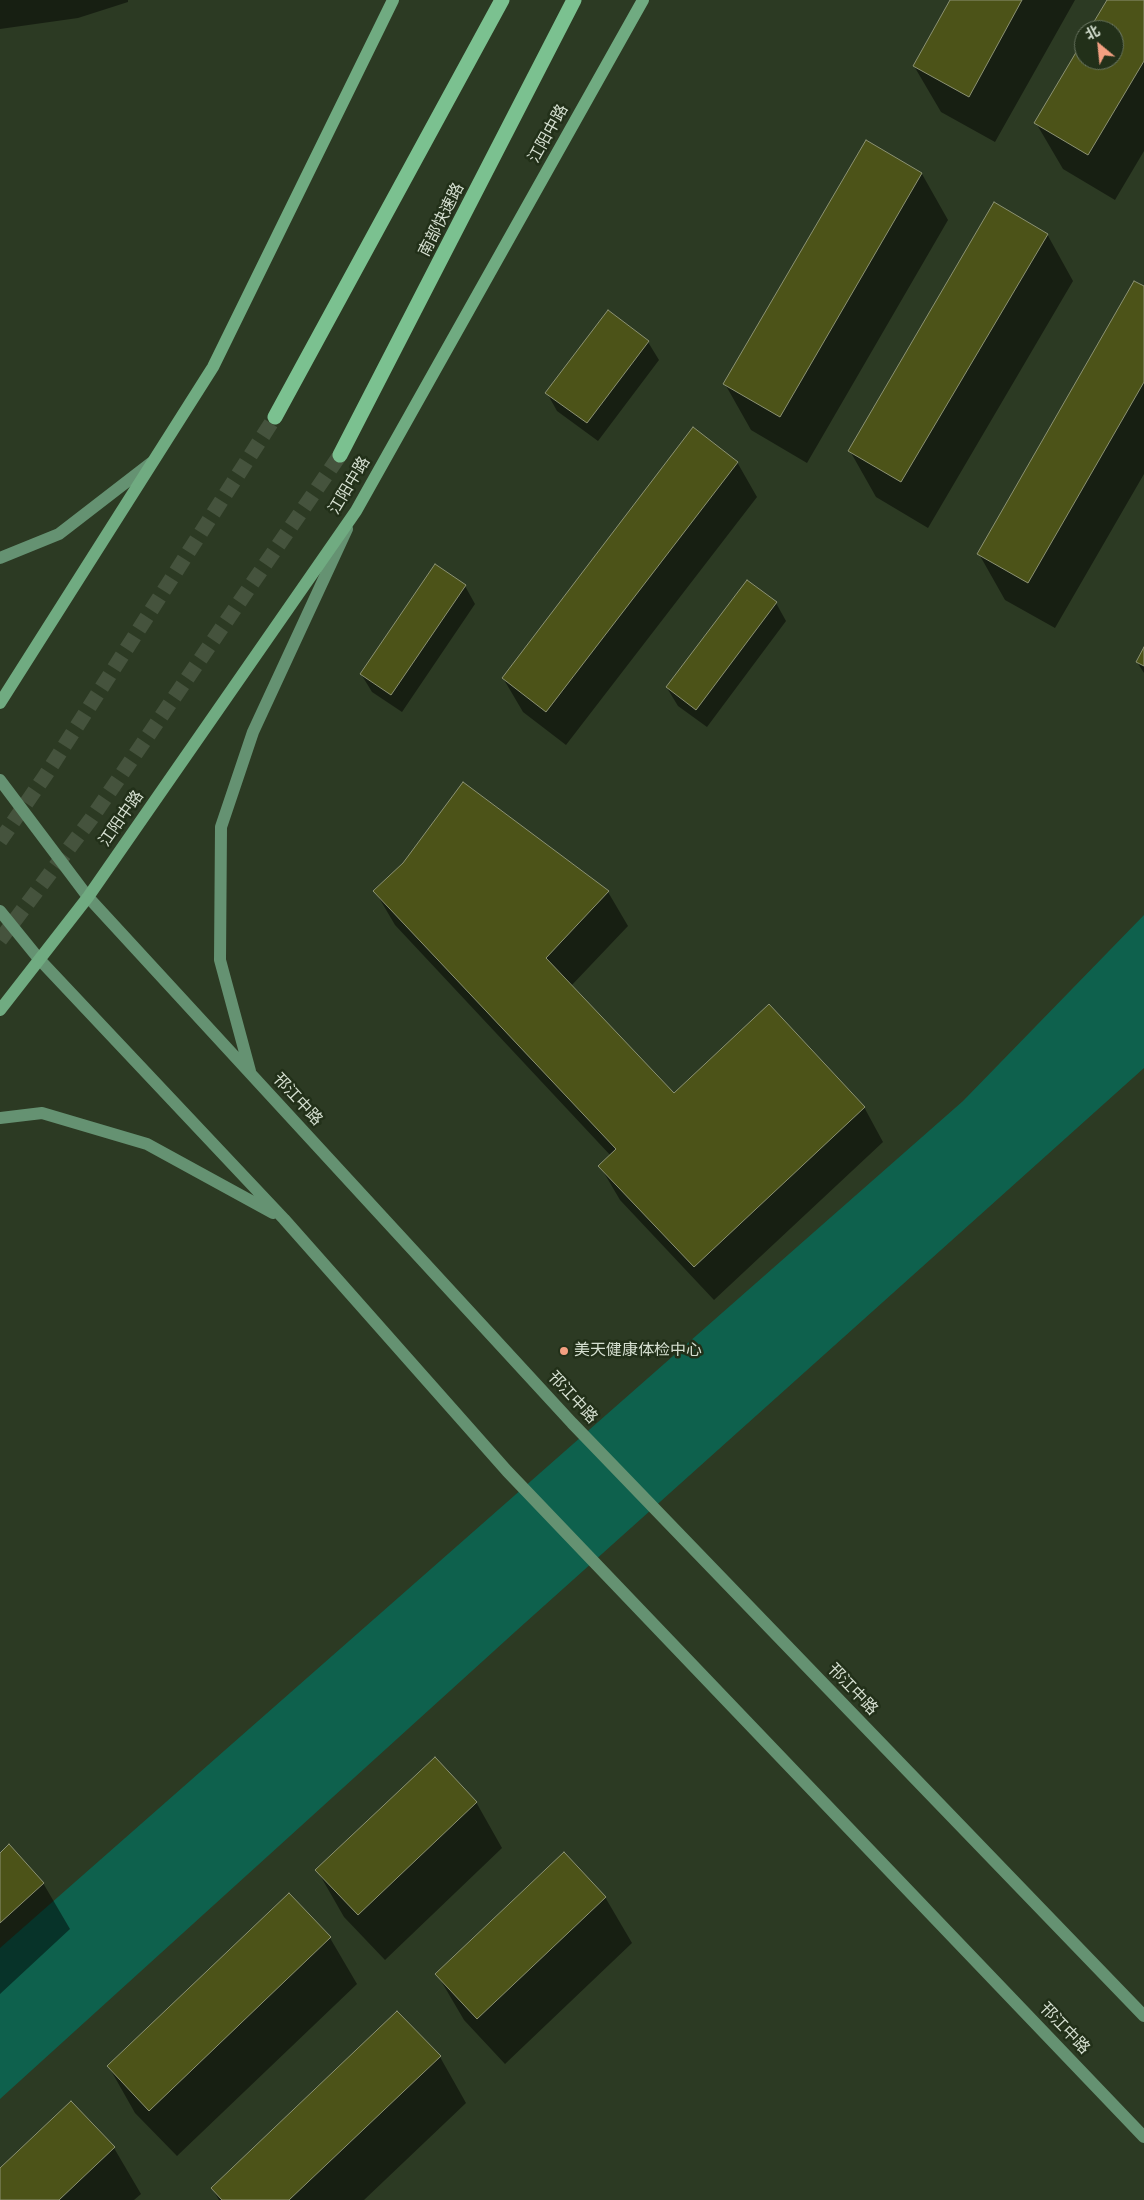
<!DOCTYPE html>
<html>
<head>
<meta charset="utf-8">
<style>
  body { margin:0 }
  #map { position:relative; width:1144px; height:2200px; overflow:hidden; background:#2c3a23; font-family:Poppins,"Noto Sans SC",sans-serif }
  canvas { display:block }
  .north { position:absolute; left:1074px; top:20px; width:50px; height:50px; box-sizing:border-box; background:#223019; border:1px solid #6a7662; border-radius:50%; rotate:332deg; font-size:14px; font-weight:700; line-height:20px; text-align:center; color:#d5dfd0 }
  .north::after { content:''; display:block; margin:auto; width:18px; height:22px; background:#f3a081; clip-path:polygon(50% 0,100% 100%,50% 72%,0 100%) }
</style>
</head>
<body>
<div id="map">
<canvas width="1144" height="2200"></canvas>
<div class="north">北</div>
</div>
<script>
const context = document.querySelector('canvas').getContext('2d');
context.lineJoin = 'round';
function fill(path, color) {
  context.fillStyle = color;
  context.fill(path, 'evenodd');
}
function shape(rows) {
  const path = new Path2D();
  for (const r of rows) {
    path.moveTo(r[0], r[1]);
    for (let i = 2; i < r.length; i += 2) path.lineTo(r[i], r[i + 1]);
  }
  return path;
}
function trace(path, color, width, dash) {
  context.strokeStyle = color;
  context.lineWidth = width;
  context.lineCap = dash ? 'butt' : 'round';
  context.setLineDash(dash || []);
  context.stroke(path);
}
function label(font, color, halo, rows, align = 'center') {
  context.font = font + ' Poppins,"Noto Sans SC",sans-serif';
  context.lineWidth = 5;
  context.setLineDash([]);
  context.textBaseline = 'middle';
  context.strokeStyle = halo;
  context.fillStyle = color;
  for (const [text, x, y, turn = 0] of rows) {
    context.save();
    context.translate(x, y);
    context.rotate((+turn || 0) * Math.PI / 180);
    context.textAlign = isNaN(turn) ? turn : align;
    if (halo) context.strokeText(text, 0, 0);
    context.fillText(text, 0, 0);
    context.restore();
  }
}
fill(shape([
  [1144,915,1144,1068,516,1631,0,2099,0,1948,963,1101]
]), '#0e614d');
fill(shape([
  [0,0,128,0,128,2,78,18,0,29],
  [951,0,1075,0,995,142,941,112,914,66],
  [1109,0,1144,0,1144,151,1115,200,1063,169,1036,123,1084,42,1084,60,1114,60,1114,30,1091,30],
  [922,174,948,220,807,463,751,430,725,384],
  [1047,234,1073,281,928,528,876,497,850,451],
  [1144,288,1144,474,1055,628,1005,600,979,554],
  [608,312,648,342,659,360,598,441,557,411,547,393],
  [737,462,757,497,566,745,523,712,503,678],
  [465,586,475,604,402,712,372,692,361,674],
  [776,603,786,621,707,727,678,706,667,688],
  [1144,650,1144,673,1137,662],
  [404,864,608,892,628,926,571,986,674,1095,864,1107,883,1142,714,1300,620,1200,600,1166,611,1156,395,925,375,891],
  [476,1802,502,1848,385,1960,344,1917,317,1870],
  [0,1854,43,1883,70,1929,0,1994],
  [289,1895,330,1938,357,1984,177,2156,135,2113,109,2067],
  [605,1897,632,1943,505,2064,464,2020,437,1974],
  [440,2057,466,2103,364,2200,219,2200,212,2188],
  [114,2148,141,2194,134,2200,0,2200,0,2170]
]), '#0007');
const building = shape([
  [950,0,1022,0,969,97,913,66,950,0],
  [1107,0,1144,0,1144,61,1088,155,1034,123,1084,39,1084,60,1114,60,1114,30,1089,30,1107,0],
  [866,140,922,173,780,417,723,384,866,140],
  [994,202,1048,234,901,482,848,451,994,202],
  [1134,281,1144,286,1144,382,1028,583,977,554,1134,281],
  [608,310,649,341,587,423,545,393,608,310],
  [693,427,738,462,546,712,502,678,693,427],
  [435,564,466,585,391,695,360,674,435,564],
  [747,580,777,602,696,710,666,687,747,580],
  [1144,647,1144,666,1136,662,1144,647],
  [463,782,609,891,546,958,674,1093,769,1004,865,1107,694,1267,598,1166,616,1149,373,891,403,863,463,782],
  [435,1757,477,1802,358,1915,315,1870,435,1757],
  [9,1844,44,1883,0,1923,0,1853,9,1844],
  [564,1852,606,1897,477,2019,435,1974,564,1852],
  [289,1893,331,1937,149,2111,107,2066,289,1893],
  [397,2011,441,2056,289,2200,222,2200,211,2188,397,2011],
  [71,2101,115,2147,59,2200,0,2200,0,2168,71,2101]
]);
fill(building, '#4c5318');
trace(building, '#8c9273', 1);
trace(shape([
  [0,841,45,776,275,417],
  [0,940,91,819,340,455]
]), '#45533d', 15, [15, 8]);
trace(shape([
  [0,558,59,534,151,463],
  [0,780,88,897,572,1423,1144,2016],
  [0,911,39,959,284,1219,507,1471,1144,2137],
  [250,1071,220,960,221,827,253,732,347,529],
  [0,1118,42,1113,147,1144,273,1213]
]), '#659272', 12);
trace(shape([
  [0,703,213,367,393,0],
  [0,1010,88,897,356,511,643,0]
]), '#70ab81', 12);
trace(shape([
  [275,417,502,0],
  [340,455,574,0]
]), '#7bc190', 15);
for (const [x, y, r, color] of [
  [564,1351,5,"#f3a081"]
]) {
  const dot = new Path2D();
  dot.arc(x, y, r, 0, 2 * Math.PI);
  context.fillStyle = color;
  context.fill(dot);
  trace(dot, '#223019', 2);
}
label('16px', '#d5dfd0', '#223019', [
  ["江阳中路",549,134,-61],
  ["南部快速路",442,220,-63],
  ["江阳中路",350,486,-59],
  ["江阳中路",122,819,-55],
  ["邗江中路",297,1100,47],
  ["邗江中路",572,1398,47],
  ["邗江中路",852,1690,46],
  ["邗江中路",1064,2029,46]
]);
label('16px', '#d5dfd0', '#223019', [
  ["美天健康体检中心",574,1351]
], 'left');
</script>
</body>
</html>
